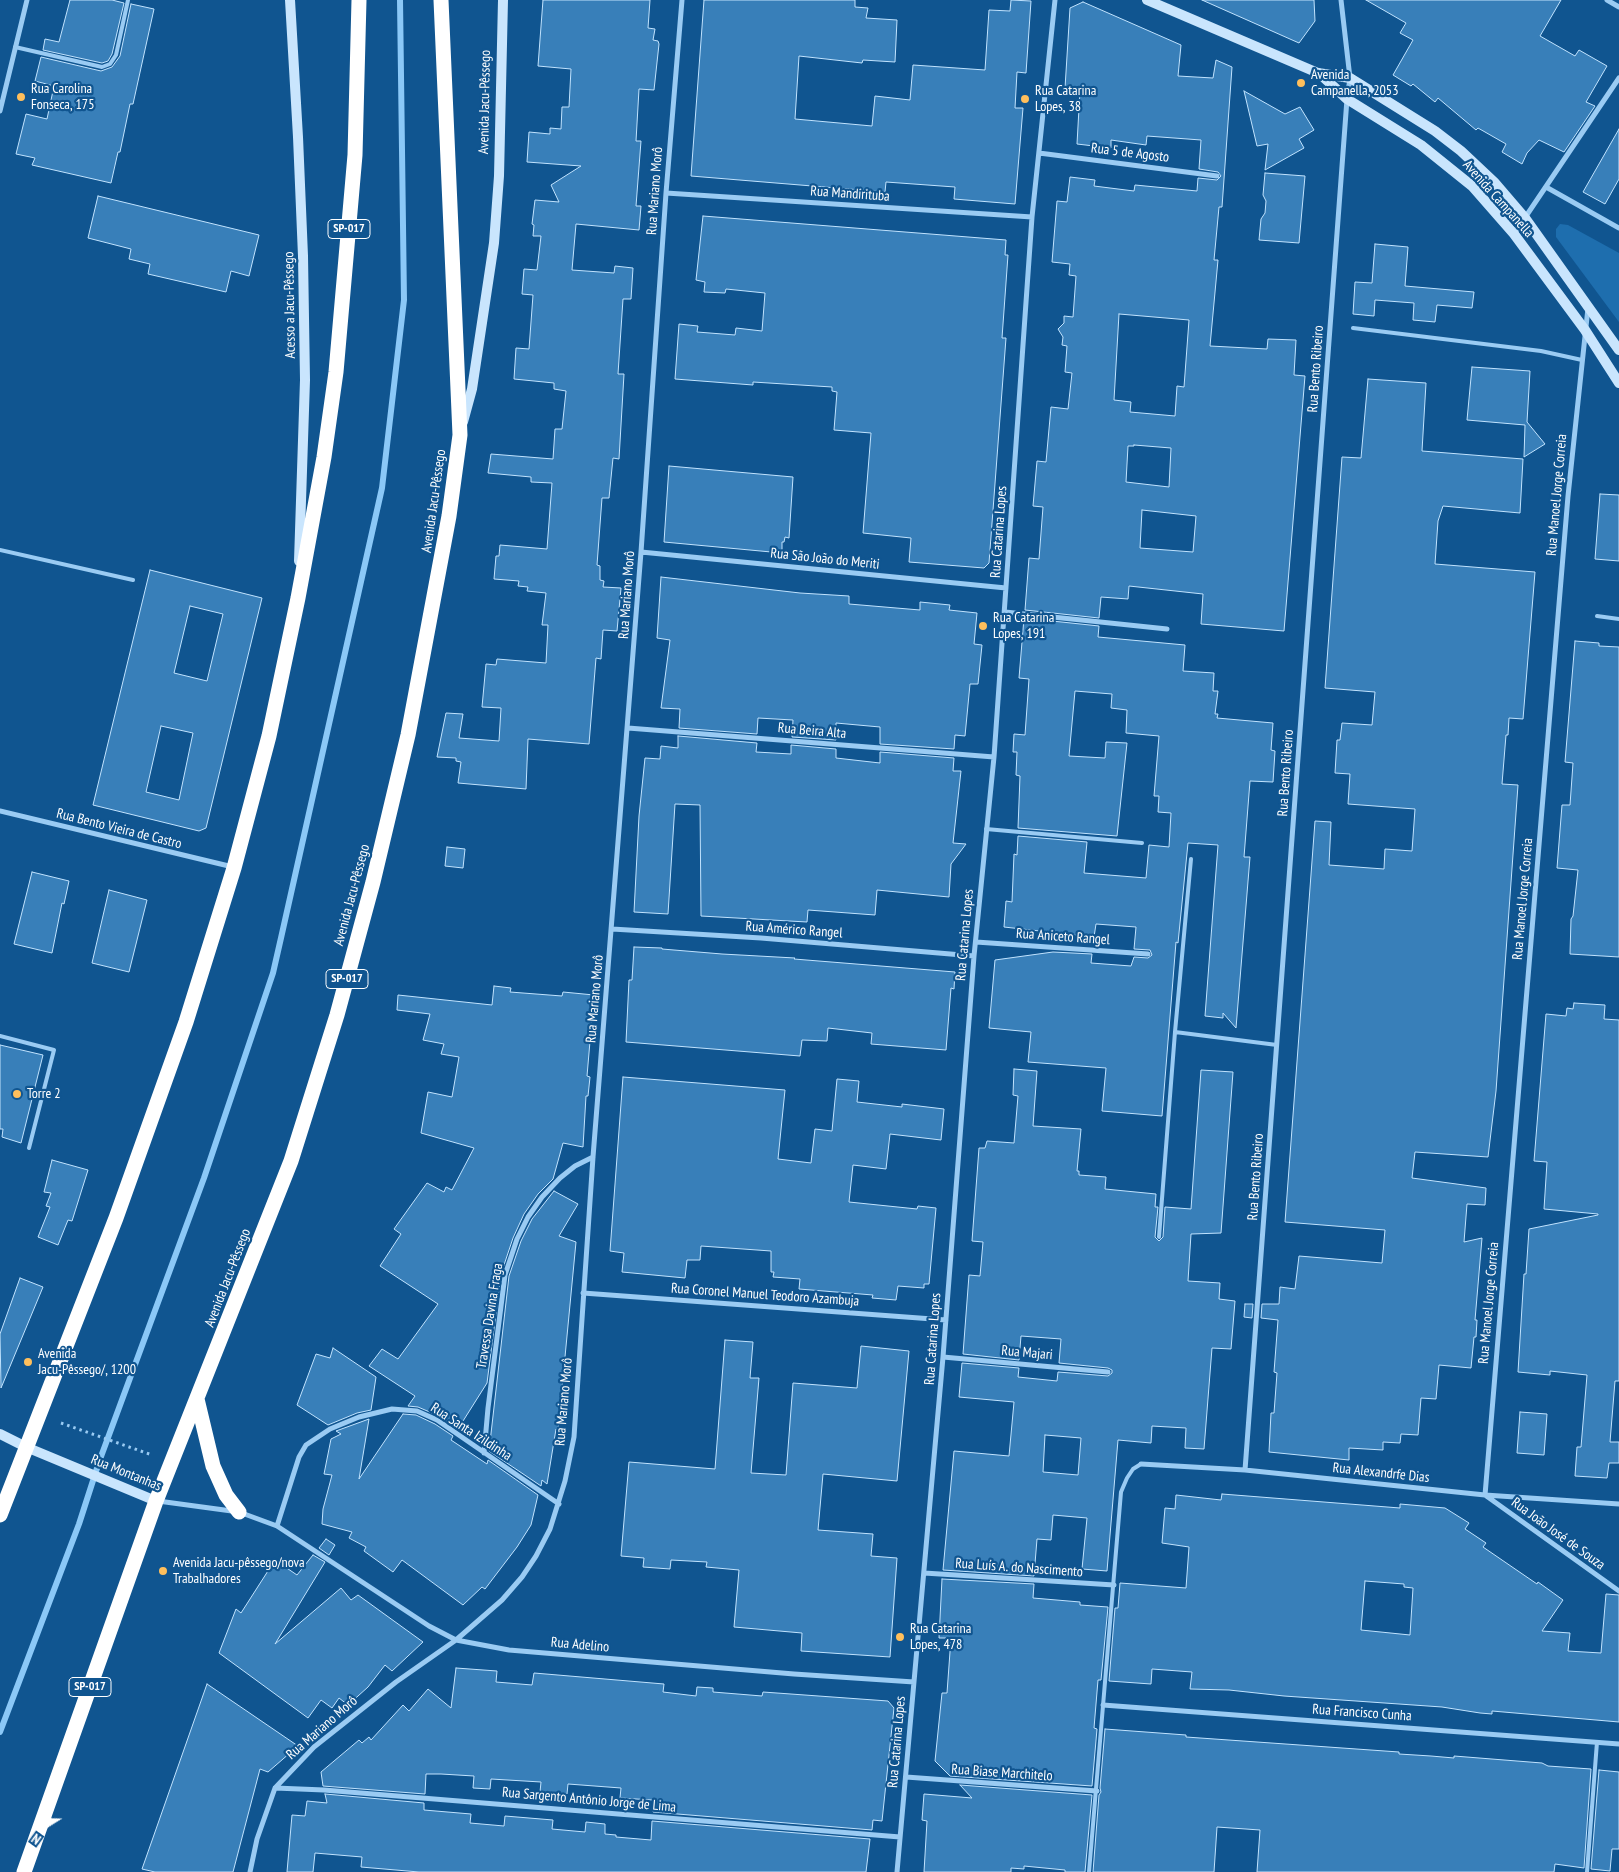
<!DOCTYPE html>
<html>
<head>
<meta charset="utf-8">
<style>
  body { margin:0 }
  #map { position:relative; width:1619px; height:1872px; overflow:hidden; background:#105590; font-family:"PT Sans Narrow",sans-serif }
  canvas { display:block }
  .north { position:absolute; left:20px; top:1802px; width:50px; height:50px; -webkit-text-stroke:4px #105590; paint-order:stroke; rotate:216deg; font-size:14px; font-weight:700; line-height:20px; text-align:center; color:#fff }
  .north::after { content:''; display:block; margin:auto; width:18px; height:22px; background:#fff; clip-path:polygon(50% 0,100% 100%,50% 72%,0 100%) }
</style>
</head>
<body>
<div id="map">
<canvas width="1619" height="1872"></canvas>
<div class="north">N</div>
</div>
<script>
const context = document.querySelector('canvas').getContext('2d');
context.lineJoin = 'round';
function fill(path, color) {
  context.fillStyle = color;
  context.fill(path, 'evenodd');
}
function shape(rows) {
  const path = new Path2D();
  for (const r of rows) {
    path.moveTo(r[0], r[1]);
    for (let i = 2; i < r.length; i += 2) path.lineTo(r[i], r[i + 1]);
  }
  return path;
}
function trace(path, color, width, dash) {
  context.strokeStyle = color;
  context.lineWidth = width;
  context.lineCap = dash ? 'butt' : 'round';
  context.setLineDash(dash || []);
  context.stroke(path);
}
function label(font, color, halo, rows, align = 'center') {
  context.font = font + ' "PT Sans Narrow",sans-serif';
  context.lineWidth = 4.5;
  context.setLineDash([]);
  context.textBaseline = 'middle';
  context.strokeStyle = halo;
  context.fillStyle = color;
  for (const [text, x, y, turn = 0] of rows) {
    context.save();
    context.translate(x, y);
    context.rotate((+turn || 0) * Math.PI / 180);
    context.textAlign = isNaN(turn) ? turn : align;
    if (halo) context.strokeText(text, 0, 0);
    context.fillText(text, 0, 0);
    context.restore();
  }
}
fill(shape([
  [1560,224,1568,225,1619,253,1619,322,1556,237,1556,229]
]), '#1e6eae');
trace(shape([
  [0,1732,79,1524,99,1462,204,1178,273,973,281,938,382,488,404,300,400,0]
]), '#8bc8f7', 6);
const building = shape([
  [70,0,112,0,124,3,112,54,108,61,102,63,43,50,45,39,59,42,70,0],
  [543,0,650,0,648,28,655,29,653,40,658,41,659,44,654,90,639,89,636,141,641,141,636,206,641,206,639,230,576,224,572,270,614,273,615,266,633,268,631,299,623,299,618,374,624,374,619,459,613,458,609,498,602,498,597,565,600,566,600,580,604,581,603,587,621,588,617,631,603,630,601,659,596,658,589,744,528,739,526,789,458,783,461,762,456,761,456,758,437,757,446,713,463,714,459,738,499,741,501,708,482,707,486,664,496,665,497,659,546,663,548,625,542,625,546,593,527,591,528,587,518,586,519,581,494,579,496,556,499,556,500,545,547,549,552,483,531,482,531,477,488,473,491,454,553,459,555,429,562,429,566,391,554,389,554,383,514,379,516,348,529,349,533,295,522,294,524,269,537,270,541,236,533,236,534,225,532,224,535,200,559,202,551,185,581,166,527,162,529,132,550,134,550,128,561,129,562,107,569,107,571,69,538,66,543,0],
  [704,0,855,0,855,7,868,8,866,18,897,20,895,62,863,60,862,63,799,56,795,119,872,126,875,96,910,100,913,65,985,70,989,10,1010,11,1011,0,1031,1,1026,73,1017,72,1015,108,1023,108,1015,204,954,199,955,187,886,182,885,192,691,176,704,0],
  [1202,0,1314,0,1315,21,1299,43,1202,0],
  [1366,0,1561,0,1540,36,1575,56,1579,50,1607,66,1586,102,1595,106,1564,152,1539,140,1527,153,1522,164,1502,152,1506,144,1478,128,1476,130,1438,98,1435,102,1413,84,1411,86,1393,75,1413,40,1400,33,1406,23,1366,0],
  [1083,2,1181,45,1178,76,1213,78,1216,60,1232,67,1222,207,1219,207,1214,260,1218,260,1210,346,1267,349,1268,339,1296,340,1294,375,1305,376,1284,631,1201,624,1203,594,1129,586,1128,599,1101,597,1099,618,1025,610,1029,558,1039,559,1043,507,1033,506,1037,461,1046,462,1051,407,1068,409,1072,373,1065,372,1067,346,1062,345,1063,337,1058,329,1064,323,1064,316,1073,317,1076,276,1069,275,1070,264,1052,262,1057,201,1067,202,1070,177,1095,180,1094,186,1134,191,1135,185,1197,191,1198,178,1217,180,1221,176,1218,172,1199,169,1201,140,1147,136,1146,145,1111,140,1111,148,1077,144,1080,90,1065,88,1070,8,1083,2],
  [1119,314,1189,320,1184,387,1177,386,1175,416,1130,412,1131,402,1114,400,1119,314],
  [1134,445,1171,448,1169,487,1126,482,1128,446,1134,446,1134,445],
  [1142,510,1196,516,1193,552,1140,548,1142,510],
  [131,4,154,9,133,104,130,104,120,152,118,152,111,183,32,165,35,158,16,154,26,114,47,119,54,86,35,81,41,57,101,71,112,67,120,56,131,4],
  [1244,91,1285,114,1300,107,1314,130,1299,139,1304,148,1265,170,1268,144,1257,146,1244,91],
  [1619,129,1619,179,1605,204,1583,192,1619,129],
  [1265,173,1305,176,1299,243,1259,240,1261,219,1265,213,1266,201,1263,195,1265,173],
  [98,196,259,235,249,276,231,271,226,292,148,274,150,264,129,259,131,249,88,238,98,196],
  [703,216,1006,240,1005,255,1008,255,1002,338,1006,338,989,563,984,568,909,562,911,538,863,533,871,433,834,430,837,392,832,391,832,387,753,382,753,385,675,379,679,324,698,326,697,332,735,335,736,328,762,331,765,293,726,289,725,293,704,292,705,282,696,280,703,216],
  [1375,244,1408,247,1405,286,1474,292,1472,308,1437,305,1435,322,1413,320,1414,303,1375,300,1374,316,1353,314,1355,282,1372,283,1375,244],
  [1472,367,1530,371,1527,422,1545,444,1524,457,1525,425,1467,420,1472,367],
  [1368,379,1426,383,1422,451,1523,459,1520,513,1443,506,1438,521,1435,564,1535,572,1523,719,1509,718,1508,735,1506,735,1502,784,1518,785,1496,1091,1488,1157,1415,1152,1412,1178,1486,1188,1485,1205,1467,1204,1464,1242,1482,1238,1475,1320,1477,1320,1476,1337,1474,1337,1471,1368,1439,1365,1436,1399,1421,1398,1418,1435,1401,1434,1400,1443,1383,1442,1383,1450,1349,1448,1349,1460,1269,1452,1271,1413,1274,1413,1277,1373,1274,1372,1278,1320,1261,1318,1262,1304,1279,1304,1280,1287,1295,1289,1299,1256,1382,1263,1385,1230,1285,1222,1315,821,1331,822,1329,865,1384,869,1385,849,1412,851,1415,809,1348,804,1350,774,1335,773,1337,740,1340,740,1342,723,1372,725,1375,692,1325,688,1342,457,1361,458,1368,379],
  [669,466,793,477,789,538,785,537,784,542,782,542,782,553,664,542,669,466],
  [1600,494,1619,495,1619,561,1595,559,1600,494],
  [150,570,262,598,206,828,199,831,93,805,150,570],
  [190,606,223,614,207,681,174,673,190,606],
  [161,726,193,733,179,800,146,792,161,726],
  [661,577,800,593,849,596,849,604,920,610,920,602,950,605,949,610,977,613,974,644,982,645,978,684,970,684,965,736,955,735,954,749,880,744,880,727,836,723,836,740,792,737,793,720,758,718,757,734,679,728,680,709,661,708,670,640,657,638,661,577],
  [1024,618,1099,626,1098,637,1185,645,1183,671,1214,673,1213,691,1218,691,1215,714,1218,714,1217,718,1273,723,1271,750,1275,751,1273,782,1250,781,1244,857,1250,857,1236,1028,1223,1013,1223,1018,1205,1016,1218,845,1188,843,1178,943,1176,942,1162,1116,1102,1111,1106,1068,1028,1062,1031,1032,989,1028,995,960,1053,952,1092,954,1091,963,1131,966,1134,957,1148,958,1152,955,1150,950,1134,949,1136,927,1096,924,1094,937,1004,927,1006,901,1012,902,1014,854,1017,855,1018,836,1087,842,1084,873,1146,878,1149,845,1169,847,1171,813,1158,812,1159,796,1154,796,1159,736,1126,733,1127,710,1111,708,1112,694,1075,691,1069,756,1105,758,1106,742,1127,743,1117,836,1018,828,1020,776,1016,775,1017,752,1013,752,1014,734,1025,735,1029,679,1019,678,1024,618],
  [1575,641,1599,643,1599,646,1619,647,1619,957,1570,954,1571,919,1573,916,1578,870,1557,868,1562,805,1570,805,1573,763,1565,762,1575,641],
  [678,736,757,743,756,752,791,754,791,745,836,749,836,758,880,763,880,752,954,758,953,771,961,771,953,843,966,844,951,864,949,897,877,890,875,915,808,910,807,922,701,916,700,805,675,804,668,914,634,912,639,816,645,758,660,759,661,746,678,748,678,736],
  [447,847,465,849,463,868,445,866,447,847],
  [32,872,69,881,64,904,62,903,52,953,14,944,32,872],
  [109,890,147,900,129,972,92,963,109,890],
  [634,947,662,948,662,949,722,954,795,958,794,959,955,972,954,989,951,988,946,1050,871,1044,872,1033,828,1028,827,1041,802,1040,800,1056,626,1042,629,980,632,980,634,947],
  [494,986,511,988,510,992,562,996,563,992,594,995,587,1076,590,1077,588,1096,586,1096,583,1147,563,1143,553,1179,538,1194,524,1214,513,1238,501,1274,487,1383,458,1429,439,1416,418,1407,408,1406,415,1396,369,1366,382,1349,398,1359,438,1304,380,1266,401,1234,394,1229,427,1183,444,1192,446,1187,452,1190,474,1148,421,1133,428,1092,452,1097,459,1057,441,1054,444,1044,423,1040,430,1014,397,1010,398,995,492,1005,494,986],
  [1574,1003,1605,1005,1604,1019,1619,1020,1619,1381,1615,1381,1610,1442,1619,1442,1619,1463,1609,1463,1607,1478,1575,1476,1577,1447,1581,1447,1587,1375,1550,1371,1550,1375,1518,1372,1524,1274,1526,1274,1529,1229,1598,1215,1598,1214,1544,1209,1547,1162,1534,1161,1546,1014,1566,1016,1567,1008,1573,1009,1574,1003],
  [0,1045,43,1055,21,1143,2,1137,3,1129,0,1129,0,1045],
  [1014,1069,1037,1071,1033,1126,1081,1129,1077,1171,1079,1171,1079,1175,1106,1177,1105,1189,1156,1194,1155,1207,1158,1207,1155,1237,1159,1241,1163,1237,1165,1207,1191,1209,1201,1070,1233,1072,1221,1233,1191,1234,1188,1281,1220,1283,1219,1299,1235,1301,1231,1349,1212,1348,1204,1449,1185,1448,1186,1428,1152,1426,1151,1443,1118,1440,1107,1571,1082,1569,1087,1518,1053,1515,1051,1540,1037,1539,1034,1576,943,1570,954,1451,1009,1456,1014,1402,959,1397,962,1363,1019,1368,1018,1377,1057,1381,1058,1372,1108,1376,1112,1373,1112,1370,1108,1368,1059,1363,1061,1339,1021,1336,1019,1360,963,1354,969,1275,980,1276,983,1242,972,1241,979,1148,985,1148,987,1141,1014,1143,1018,1096,1013,1095,1014,1069],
  [1045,1435,1081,1438,1078,1475,1043,1472,1045,1435],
  [623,1077,785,1090,778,1159,811,1163,815,1129,832,1131,837,1079,859,1081,857,1102,902,1107,902,1104,944,1109,941,1140,890,1134,886,1169,853,1165,849,1202,917,1209,918,1206,936,1208,929,1284,924,1284,924,1288,898,1286,896,1300,872,1298,873,1295,799,1289,800,1279,773,1277,774,1272,771,1272,771,1251,701,1246,700,1260,687,1260,685,1278,622,1272,624,1253,610,1251,623,1077],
  [52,1160,88,1170,72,1221,68,1220,58,1245,38,1237,50,1207,46,1206,51,1193,44,1192,52,1160],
  [554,1191,578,1204,559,1236,576,1242,558,1430,556,1429,547,1484,542,1480,541,1486,489,1451,509,1276,521,1241,532,1219,554,1191],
  [20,1278,43,1287,1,1388,0,1334,20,1278],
  [1245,1304,1253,1304,1252,1318,1244,1317,1245,1304],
  [725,1340,753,1342,750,1378,759,1378,751,1473,786,1475,793,1383,857,1388,861,1346,909,1351,897,1481,823,1474,818,1530,873,1534,871,1556,897,1558,890,1657,801,1651,802,1633,734,1627,739,1570,706,1567,707,1562,671,1560,670,1569,643,1567,644,1558,621,1556,629,1462,715,1469,725,1340],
  [333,1348,376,1377,371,1410,357,1413,328,1425,297,1405,316,1354,330,1358,333,1348],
  [1520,1412,1547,1414,1544,1455,1517,1453,1520,1412],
  [403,1414,416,1415,435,1424,453,1436,451,1440,487,1464,488,1460,538,1495,531,1525,517,1547,485,1589,482,1587,463,1605,402,1560,393,1572,364,1551,366,1547,349,1538,352,1532,322,1524,323,1509,332,1475,324,1474,331,1439,341,1434,336,1431,369,1419,359,1479,403,1414],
  [1222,1494,1400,1508,1400,1504,1445,1508,1469,1523,1465,1529,1486,1543,1483,1547,1537,1584,1538,1582,1563,1600,1542,1631,1570,1633,1568,1651,1601,1653,1606,1594,1619,1595,1619,1722,1492,1711,1492,1714,1480,1713,1442,1707,1284,1696,1229,1690,1190,1689,1192,1672,1152,1669,1151,1684,1109,1681,1115,1608,1118,1608,1120,1583,1186,1588,1189,1547,1162,1543,1165,1508,1175,1509,1176,1495,1221,1500,1222,1494],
  [1365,1581,1404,1584,1404,1587,1413,1588,1410,1635,1361,1630,1365,1581],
  [326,1539,335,1545,329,1555,319,1548,326,1539],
  [313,1555,325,1562,275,1644,341,1588,351,1600,358,1595,423,1642,392,1671,385,1665,368,1687,348,1705,339,1698,332,1708,321,1700,308,1718,219,1653,236,1609,241,1613,275,1560,297,1575,313,1555],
  [942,1579,1034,1584,1033,1598,1080,1602,1080,1605,1108,1607,1101,1680,1098,1680,1094,1728,1097,1729,1092,1786,950,1776,935,1761,942,1693,947,1693,951,1638,939,1638,942,1579],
  [456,1668,497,1671,496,1682,532,1685,534,1673,664,1684,663,1692,696,1696,697,1687,713,1688,713,1692,762,1696,763,1692,888,1701,894,1708,882,1821,873,1820,872,1830,653,1812,653,1800,620,1798,621,1788,568,1784,567,1794,540,1792,541,1782,491,1779,490,1789,473,1788,474,1776,441,1774,426,1774,425,1794,323,1786,321,1772,359,1740,362,1743,369,1737,371,1740,403,1705,409,1711,428,1689,451,1708,456,1668],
  [207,1684,298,1746,268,1772,260,1769,233,1872,155,1872,142,1869,207,1684],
  [1105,1729,1186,1735,1186,1737,1399,1752,1399,1754,1431,1756,1454,1758,1454,1756,1542,1763,1548,1766,1591,1769,1584,1868,1555,1864,1554,1872,1257,1872,1260,1830,1217,1827,1214,1872,1093,1872,1099,1795,1101,1792,1100,1788,1105,1729],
  [1599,1770,1619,1772,1619,1849,1612,1849,1610,1871,1591,1869,1599,1770],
  [960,1785,1092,1795,1085,1872,1065,1872,1065,1870,1024,1866,1024,1869,1011,1868,1011,1872,924,1872,927,1821,922,1820,924,1794,972,1798,960,1785],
  [325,1794,424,1803,424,1810,471,1814,470,1823,504,1826,505,1816,553,1820,552,1829,585,1832,586,1822,605,1824,605,1834,616,1835,616,1837,651,1840,652,1821,870,1839,866,1872,419,1872,361,1867,362,1857,315,1853,313,1872,287,1872,292,1815,305,1816,307,1801,327,1803,325,1794]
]);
fill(building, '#387fb9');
trace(building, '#c1e3fe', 1);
trace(shape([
  [61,1423,152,1455]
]), '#9acbf3', 3, [2.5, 4]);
trace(shape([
  [15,47,102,67,110,64,116,55,128,0],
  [1353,328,1541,351,1582,360],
  [0,550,133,580],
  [1597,616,1619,619],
  [986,829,1142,843],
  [1175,1032,1277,1045],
  [0,1036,54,1050,29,1148],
  [1159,1237,1175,1032,1191,859],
  [1089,1872,1121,1492,1127,1478,1133,1469,1141,1464],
  [1587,1872,1597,1742]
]), '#9acbf3', 4);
trace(shape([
  [1607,0,1619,7],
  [0,111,27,0],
  [1039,153,1217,176],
  [1546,187,1619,228],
  [666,193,1032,217],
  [1514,234,1619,78],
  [1588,308,1568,496,1485,1495,1619,1591],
  [641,552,1006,588],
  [1005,612,1167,629],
  [628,728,994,757],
  [0,811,233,867],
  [612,929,761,938,974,956],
  [976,942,1148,954],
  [583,1293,946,1320],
  [943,1357,1108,1372],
  [484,1453,488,1408,505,1275,517,1239,528,1217,542,1197,560,1178,575,1166,593,1157],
  [1141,1464,1245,1470,1485,1495,1619,1504],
  [1245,1470,1347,99,1350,78,1341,0],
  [158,1501,239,1512,277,1526,429,1626,456,1640,509,1650,794,1674,914,1682],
  [277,1526,299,1457,306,1445,330,1429,359,1417,392,1409,417,1411,437,1420,559,1504],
  [924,1573,1114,1585],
  [1103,1705,1619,1744],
  [906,1777,1097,1791],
  [275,1788,324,1790,900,1837],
  [250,1872,257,1839,275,1788,314,1747,396,1682,456,1640,502,1600,522,1577,536,1556,550,1529,565,1481,574,1437,593,1157,641,552,666,193,682,0],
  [897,1872,943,1357,974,956,994,757,1032,217,1055,0]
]), '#9acbf3', 5);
trace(shape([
  [290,0,298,137,303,256,305,380,299,561],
  [1147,0,1318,73,1350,78,1435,131,1461,151,1495,183,1525,218,1619,350],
  [1319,73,1347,99,1421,145,1472,186,1514,234,1585,330,1619,383],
  [463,422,472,389,494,243,499,176,503,0],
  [0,1434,26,1447,156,1501]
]), '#c9e5fd', 10);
trace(shape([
  [197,1399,213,1466,226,1495,239,1512],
  [0,1515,116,1218,186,1022,234,868,269,736,298,598,324,457,336,372,355,155,359,0],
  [24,1872,156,1501,291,1161,337,1015,373,882,408,735,449,516,460,435,441,0]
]), '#fff', 15);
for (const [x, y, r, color] of [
  [1301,83,5,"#ffbf5c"],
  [21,97,5,"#ffbf5c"],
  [1025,99,5,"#ffbf5c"],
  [983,626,5,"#ffbf5c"],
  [17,1094,5,"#ffbf5c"],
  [28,1362,5,"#ffbf5c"],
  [163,1571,5,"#ffbf5c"],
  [900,1637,5,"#ffbf5c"]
]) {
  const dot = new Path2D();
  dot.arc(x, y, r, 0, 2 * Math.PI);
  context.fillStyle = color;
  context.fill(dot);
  trace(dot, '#105590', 2);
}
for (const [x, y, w] of [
  [349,229,42],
  [347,979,42],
  [90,1687,42]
]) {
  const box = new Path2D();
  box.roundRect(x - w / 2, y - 9.5, w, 19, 4);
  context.fillStyle = '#105590';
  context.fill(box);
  trace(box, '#fff', 1);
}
label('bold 12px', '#fff', null, [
  ["SP-017",349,229],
  ["SP-017",347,979],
  ["SP-017",90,1687]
]);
label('14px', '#fff', '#105590', [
  ["Avenida",1311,75],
  ["Campanella, 2053",1311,91],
  ["Rua Carolina",31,89],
  ["Fonseca, 175",31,105],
  ["Rua Catarina",1035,91],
  ["Lopes, 38",1035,107],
  ["Rua Catarina",993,618],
  ["Lopes, 191",993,634],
  ["Torre 2",27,1094],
  ["Avenida",38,1354],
  ["Jacu-Pêssego/, 1200",38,1370],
  ["Avenida Jacu-pêssego/nova",173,1563],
  ["Trabalhadores",173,1579],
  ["Rua Catarina",910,1629],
  ["Lopes, 478",910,1645]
], 'left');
label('14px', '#fff', '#105590', [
  ["Avenida Jacu-Pêssego",485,102,-89],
  ["Rua 5 de Agosto",1130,153,7],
  ["Rua Mariano Morô",655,191,-86],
  ["Rua Mandirituba",850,194,4],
  ["Avenida Campanella",1498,199,48],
  ["Acesso a Jacu-Pêssego",290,305,-91],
  ["Rua Bento Ribeiro",1316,369,-86],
  ["Rua Manoel Jorge Correia",1557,495,-85],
  ["Avenida Jacu-Pêssego",434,501,-82],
  ["Rua Catarina Lopes",999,532,-86],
  ["Rua São João do Meriti",825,559,6],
  ["Rua Mariano Morô",627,595,-86],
  ["Rua Beira Alta",812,731,5],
  ["Rua Bento Ribeiro",1286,773,-86],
  ["Rua Bento Vieira de Castro",119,829,14],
  ["Avenida Jacu-Pêssego",352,895,-75],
  ["Rua Manoel Jorge Correia",1523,899,-85],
  ["Rua Américo Rangel",794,930,4],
  ["Rua Catarina Lopes",965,935,-85],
  ["Rua Aniceto Rangel",1063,937,4],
  ["Rua Mariano Morô",595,999,-85],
  ["Rua Bento Ribeiro",1256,1177,-86],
  ["Avenida Jacu-Pêssego",228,1278,-69],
  ["Rua Coronel Manuel Teodoro Azambuja",765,1295,4],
  ["Rua Manoel Jorge Correia",1489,1303,-85],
  ["Travessa Davina Fraga",490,1316,-81],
  ["Rua Catarina Lopes",933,1339,-86],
  ["Rua Majari",1027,1353,5],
  ["Rua Mariano Morô",564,1402,-85],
  ["Rua Santa Izildinha",471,1432,33],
  ["Rua Montanhas",126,1473,22],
  ["Rua Alexandrfe Dias",1381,1473,6],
  ["Rua João José de Souza",1558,1534,36],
  ["Rua Luís A. do Nascimento",1019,1568,4],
  ["Rua Adelino",580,1645,5],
  ["Rua Francisco Cunha",1362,1713,4],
  ["Rua Mariano Morô",322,1728,-41],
  ["Rua Catarina Lopes",897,1742,-85],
  ["Rua Biase Marchitelo",1002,1773,4],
  ["Rua Sargento Antônio Jorge de Lima",589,1800,5]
]);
</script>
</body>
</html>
